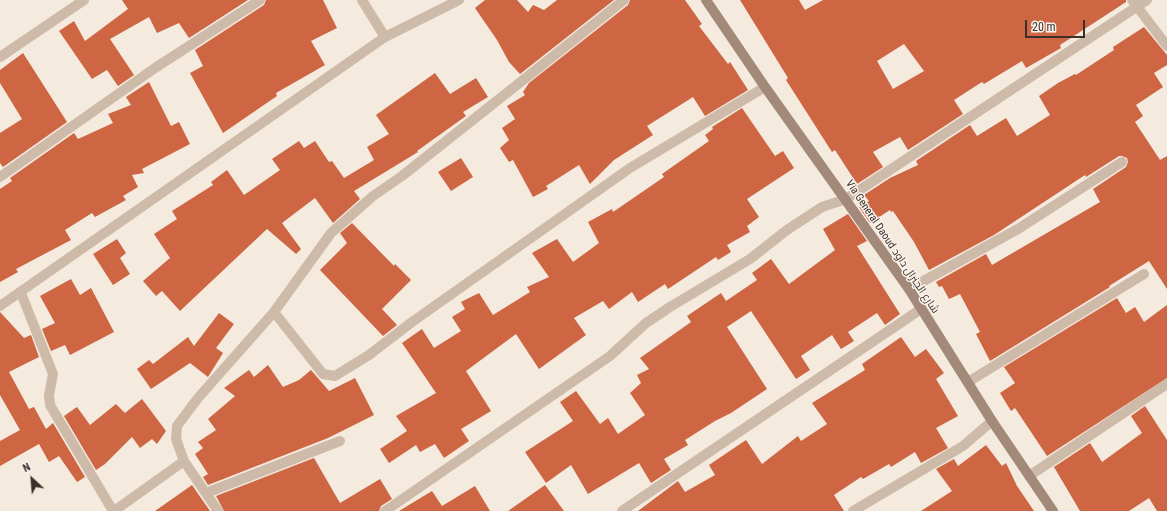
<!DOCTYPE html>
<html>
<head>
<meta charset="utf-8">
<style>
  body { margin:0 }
  #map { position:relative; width:1167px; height:511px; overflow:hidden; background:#f4eade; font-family:"Roboto Condensed",sans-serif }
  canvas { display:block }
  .north { position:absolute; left:12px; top:459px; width:40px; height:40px; -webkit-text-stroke:3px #fbf4ec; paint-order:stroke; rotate:334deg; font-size:11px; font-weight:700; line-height:16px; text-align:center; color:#3b2f29 }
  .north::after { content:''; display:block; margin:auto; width:14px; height:18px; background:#3b2f29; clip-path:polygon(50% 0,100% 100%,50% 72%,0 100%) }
  .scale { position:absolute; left:1025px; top:20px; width:60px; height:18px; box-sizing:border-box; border:2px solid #3b2f29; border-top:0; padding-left:5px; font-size:12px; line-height:14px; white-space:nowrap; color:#3b2f29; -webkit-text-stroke:3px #fbf4ec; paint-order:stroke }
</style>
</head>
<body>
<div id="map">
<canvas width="1167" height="511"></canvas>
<div class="north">N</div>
<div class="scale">20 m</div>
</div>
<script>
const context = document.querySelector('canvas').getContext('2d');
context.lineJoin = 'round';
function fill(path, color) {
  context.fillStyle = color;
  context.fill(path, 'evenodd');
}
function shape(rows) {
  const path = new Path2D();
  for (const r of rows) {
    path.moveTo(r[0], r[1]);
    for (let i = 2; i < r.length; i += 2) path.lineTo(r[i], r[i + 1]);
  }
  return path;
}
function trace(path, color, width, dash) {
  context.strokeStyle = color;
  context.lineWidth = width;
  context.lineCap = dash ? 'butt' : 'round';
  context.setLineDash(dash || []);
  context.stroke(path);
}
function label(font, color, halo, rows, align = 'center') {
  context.font = font + ' "Roboto Condensed",Cairo,sans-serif';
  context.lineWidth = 3;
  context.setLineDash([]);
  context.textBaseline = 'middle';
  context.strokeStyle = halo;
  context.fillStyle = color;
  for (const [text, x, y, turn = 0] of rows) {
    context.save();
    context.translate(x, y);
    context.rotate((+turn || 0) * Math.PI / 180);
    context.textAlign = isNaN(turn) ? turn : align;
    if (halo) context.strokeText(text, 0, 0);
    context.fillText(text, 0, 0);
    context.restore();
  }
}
fill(shape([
  [122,0,248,0,189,38,179,23,157,33,149,17,110,39,134,75,118,86,107,70,92,79,59,31,74,21,85,41,128,9],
  [266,0,323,0,337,28,311,41,325,65,276,93,277,96,223,133,190,73,203,66,195,50,264,5],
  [485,0,517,0,528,12,533,5,544,10,557,0,614,0,520,74,509,62,497,40,475,8],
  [630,0,685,0,702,24,699,26,728,64,730,62,748,90,705,116,693,97,647,126,653,135,614,160,590,184,579,165,546,186,548,189,533,197,513,160,509,162,500,148,509,140,502,128,515,119,507,106,525,95,523,92,529,83,628,5],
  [740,0,799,0,805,10,823,0,1126,0,1126,2,1060,45,1061,48,1026,68,1022,61,984,84,982,82,954,100,963,114,908,150,900,137,873,152,883,167,857,184,835,150,832,152,786,80,788,78],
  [904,44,924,71,893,89,877,61],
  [1144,27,1167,55,1167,65,1154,73,1163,87,1136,105,1143,116,1135,122,1160,160,1167,156,1167,289,1149,261,1109,286,1110,287,990,361,976,334,980,332,960,294,949,299,942,286,939,287,936,282,986,254,992,265,1100,202,1093,189,1126,167,1128,162,1127,158,1122,156,1119,156,1086,177,1085,175,994,235,929,270,914,242,893,211,891,212,890,210,870,223,859,207,869,201,864,195,890,178,918,165,916,161,970,125,977,136,1006,118,1017,136,1050,115,1039,96,1058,83,1075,74,1076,75,1114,50,1113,47],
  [23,53,67,122,3,167,0,163,0,133,22,119,0,83,0,70],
  [435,73,450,94,476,78,488,97,463,112,466,116,417,151,418,152,354,191,360,199,333,223,315,198,282,223,301,249,296,254,267,229,180,311,162,291,156,296,143,281,170,258,154,234,177,219,172,211,213,185,211,182,227,170,244,195,280,170,272,159,299,141,304,148,315,141,329,162,332,161,344,178,374,160,367,147,389,134,376,115],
  [149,82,171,126,179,122,190,144,142,169,144,173,132,175,138,187,123,196,126,200,95,217,92,213,65,230,71,240,16,269,18,272,0,282,0,189,12,181,10,178,74,133,78,139,113,123,108,114,131,105,126,97],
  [742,108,775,156,783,151,794,168,747,199,759,217,747,226,750,232,727,245,731,252,718,260,716,257,668,289,665,284,638,302,632,292,609,309,603,301,574,318,586,335,539,369,516,334,466,371,491,411,461,429,469,441,444,458,435,444,420,452,416,445,389,463,380,449,407,431,396,416,436,393,402,343,422,329,434,348,461,331,452,317,465,309,461,302,479,293,493,315,530,292,527,287,549,277,532,253,557,239,573,262,599,243,588,222,612,209,613,212,664,177,662,174,709,141,705,135,713,129,712,127],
  [461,158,473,177,451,191,438,172],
  [848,214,867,241,857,246,900,314,885,325,877,313,848,332,854,341,841,349,832,335,801,356,810,370,796,379,751,311,727,327,767,389,731,413,715,421,685,440,688,445,664,459,671,470,651,483,639,463,588,494,571,465,546,483,525,452,573,421,560,402,576,391,600,424,608,418,618,434,645,415,630,393,641,383,637,375,649,369,640,358,691,322,687,316,721,293,726,301,757,280,752,273,771,259,789,284,835,250,823,229],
  [352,223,394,266,395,264,411,280,382,309,397,325,383,336,320,270,347,243,340,233],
  [117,239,126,253,120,258,130,274,113,285,93,254],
  [71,279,80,295,91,288,114,332,70,355,65,345,51,351,42,329,55,323,40,296],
  [1117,298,1126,313,1135,307,1144,322,1167,305,1167,378,1047,456,1015,408,1011,411,1000,393,1015,383,1004,367],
  [0,312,24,338,31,335,39,357,9,372,29,409,34,407,46,429,53,423,85,477,77,482,59,456,49,462,39,444,0,466,0,441,20,430,0,395],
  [219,313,234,324,216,348,223,353,208,377,190,363,151,389,137,369,149,360,153,364,188,337,194,346],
  [901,337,915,357,926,349,944,373,936,379,958,416,936,428,948,448,921,463,915,452,891,467,889,464,863,479,861,477,834,495,844,511,638,511,678,481,685,492,715,475,709,465,746,440,762,464,798,436,801,441,827,424,812,403,865,370,862,364],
  [268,365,283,387,299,380,311,370,329,391,355,378,374,415,328,438,208,485,203,477,208,474,195,454,203,448,198,442,216,430,208,419,235,396,224,388,249,370,254,377],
  [142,399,166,431,157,444,152,439,140,448,132,437,105,464,96,470,64,416,77,407,90,425,116,404,125,413],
  [1145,406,1167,440,1167,511,1157,511,1149,498,1129,511,1080,511,1054,467,1090,443,1102,462,1142,433,1131,416],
  [986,445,1002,466,1006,463,1017,486,1034,511,921,511,952,491,936,469,954,459,958,466],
  [314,458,340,503,380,479,392,499,381,506,379,511,224,511,216,496],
  [192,485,210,511,155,511],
  [545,485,564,511,508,511],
  [475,486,490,511,399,511,432,491,442,506]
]), '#ce6543');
trace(shape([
  [362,0,385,37],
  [1132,0,1167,46],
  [0,57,84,0],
  [0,177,155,68,260,0],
  [909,289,1018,229,1122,162],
  [21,293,53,374,49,395,50,405,113,511],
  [0,306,385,37,459,0],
  [274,312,323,374,335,376,369,355,412,322,630,168,765,87],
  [968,382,1144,274],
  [184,461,218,511],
  [1029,476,1167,384],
  [206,493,340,441],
  [114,511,184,461,176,439,177,426,198,398,274,312,331,233,373,196,402,176,624,0],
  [385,511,610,356,646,323,670,307,750,259,787,230,822,207,846,199,1147,0],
  [622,511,921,309],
  [853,511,963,446,992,421]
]), '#cebaa9', 10);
trace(shape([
  [706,0,765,87,909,289,992,421,1053,511]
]), '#a2897a', 10);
label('11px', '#3b2f29', '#fbf4ec', [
  ["Via General Daoud شارع الجنرال داود",892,247,56]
]);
</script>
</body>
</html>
